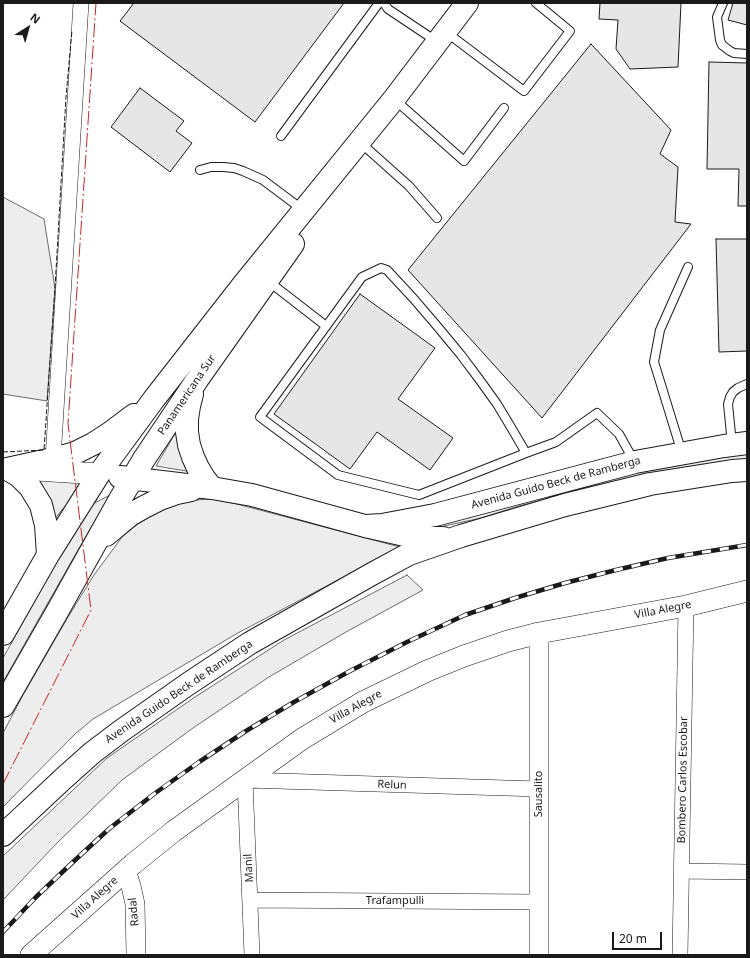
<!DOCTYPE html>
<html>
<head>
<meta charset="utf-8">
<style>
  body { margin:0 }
  #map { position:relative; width:750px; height:958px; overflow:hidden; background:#fff; font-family:"Noto Sans",sans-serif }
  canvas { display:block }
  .frame { position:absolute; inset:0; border:4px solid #1a1a1a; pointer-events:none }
  .north { position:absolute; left:8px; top:8px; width:40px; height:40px; -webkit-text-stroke:3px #fff; paint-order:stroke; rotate:37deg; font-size:11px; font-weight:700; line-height:16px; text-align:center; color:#1a1a1a }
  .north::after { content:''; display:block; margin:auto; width:14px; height:18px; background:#1a1a1a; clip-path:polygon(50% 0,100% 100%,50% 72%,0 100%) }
  .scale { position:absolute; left:612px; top:932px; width:50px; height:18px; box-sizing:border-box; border:2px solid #1a1a1a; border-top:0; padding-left:5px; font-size:12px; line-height:14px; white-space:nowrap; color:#1a1a1a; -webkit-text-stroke:3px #fff; paint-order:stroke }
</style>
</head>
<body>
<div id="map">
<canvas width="750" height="958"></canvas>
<div class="frame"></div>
<div class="north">N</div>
<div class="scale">20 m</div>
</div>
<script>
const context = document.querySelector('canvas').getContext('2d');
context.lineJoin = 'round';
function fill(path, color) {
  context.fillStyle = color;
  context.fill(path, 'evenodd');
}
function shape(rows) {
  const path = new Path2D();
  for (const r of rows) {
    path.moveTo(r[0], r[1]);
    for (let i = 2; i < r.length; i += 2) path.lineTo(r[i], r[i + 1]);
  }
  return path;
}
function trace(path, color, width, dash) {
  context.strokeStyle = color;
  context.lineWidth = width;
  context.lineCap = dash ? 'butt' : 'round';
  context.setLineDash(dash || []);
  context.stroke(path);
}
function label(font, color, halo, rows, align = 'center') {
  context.font = font + ' "Noto Sans",sans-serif';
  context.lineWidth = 3;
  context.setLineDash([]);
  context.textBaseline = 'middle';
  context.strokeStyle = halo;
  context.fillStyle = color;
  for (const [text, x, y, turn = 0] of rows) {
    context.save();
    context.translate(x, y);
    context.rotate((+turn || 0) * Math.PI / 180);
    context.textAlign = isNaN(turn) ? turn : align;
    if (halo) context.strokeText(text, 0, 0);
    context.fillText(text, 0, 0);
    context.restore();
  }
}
const green = shape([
  [3,197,44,219,55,288,47,401,3,394,3,197],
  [176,432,178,446,192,472,156,466,176,432],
  [747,451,747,459,603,484,519,506,481,518,440,527,419,529,563,486,747,451],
  [34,480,85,482,53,521,34,480],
  [110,495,74,557,3,682,3,658,87,507,110,495],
  [212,499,237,504,400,547,236,634,93,719,75,734,3,807,3,733,23,695,68,617,94,575,122,537,139,523,160,511,179,503,194,500,212,499],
  [407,575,423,590,346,632,269,677,193,728,122,780,57,843,3,900,3,856,107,758,195,697,284,640,407,575]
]);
fill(green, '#ededed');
trace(green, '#6a6a6a', 1);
const building = shape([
  [134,3,344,3,255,122,120,21,134,3],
  [600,3,681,3,678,67,630,69,616,49,618,20,599,19,600,3],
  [733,3,747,3,747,25,728,20,733,3],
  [591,44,671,130,660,154,678,167,675,222,691,224,542,418,408,270,591,44],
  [709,62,747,63,747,206,738,206,739,169,707,169,709,62],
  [140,88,184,121,176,131,192,143,170,172,111,127,140,88],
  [716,239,747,239,747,351,719,352,716,239],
  [360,294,435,348,398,399,453,438,430,470,377,432,350,469,274,414,360,294]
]);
fill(building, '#e6e6e6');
trace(building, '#1a1a1a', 1);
const service = shape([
  [384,3,388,9,436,41],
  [723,3,717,17,720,40,722,45,730,51,734,53,747,54],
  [446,32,524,91,570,31,536,3],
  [394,99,464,161,504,108],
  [281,136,379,3],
  [362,144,409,186,437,218],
  [200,170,211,167,223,167,234,168,243,171,263,180,303,210],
  [268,281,326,326],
  [732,444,728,404,730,397,733,392,738,388,747,384],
  [526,453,512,429,497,404,479,379,461,355,437,326,413,298,387,270,381,268,362,277,260,417,338,475,419,495,526,453,556,442,597,413,619,434,634,461],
  [682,453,654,362,660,330,688,267]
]);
const minor = shape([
  [53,459,81,3],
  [682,871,747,872],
  [250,900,539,902],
  [252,955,245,780,539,789],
  [680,955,686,606]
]);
const tertiary = shape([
  [539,633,539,955],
  [126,870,131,886,135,904,136,955]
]);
const secondary = shape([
  [20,469,99,474],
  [31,955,133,864,174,831,302,739,363,702,427,671,464,656,508,641,539,633,686,606,747,591]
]);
const primary = shape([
  [192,394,189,406,187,419,187,432,189,445,193,457,198,468,204,478,212,488],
  [7,469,53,459,75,453,93,444,110,433,134,415],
  [7,469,19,476,30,487,41,505,46,525,48,555],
  [120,477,212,488,252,495,365,526,418,538,443,538],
  [365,526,382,525,435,515,635,462,724,446,747,443],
  [106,535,130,515,144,507,160,499,177,493,191,490],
  [3,634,48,555,99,474,154,399,243,285,394,99,467,3],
  [3,706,57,612,119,501,144,459,197,380,293,244],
  [3,835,64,778,92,753,121,731,188,684,250,643,372,574,409,554,461,536,565,505,650,484,732,471,747,470]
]);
trace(service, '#1a1a1a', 10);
trace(minor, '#1a1a1a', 16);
trace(tertiary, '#1a1a1a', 20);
trace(secondary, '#1a1a1a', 22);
trace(primary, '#1a1a1a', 24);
trace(service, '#fff', 8);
trace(minor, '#fff', 15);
trace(tertiary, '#fff', 19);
trace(secondary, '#fff', 21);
trace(primary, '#fff', 22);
const rail = shape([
  [3,932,36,897,73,862,110,828,154,794,199,762,246,731,294,702,350,671,407,642,465,615,515,598,565,583,616,570,668,558,747,545]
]);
trace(rail, '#1a1a1a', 4.5);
trace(rail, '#fff', 3, [9]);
trace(shape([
  [3,452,44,450,55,288,66,97,72,30]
]), '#1a1a1a', 1, [5, 2]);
trace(shape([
  [3,784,91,610,68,424,96,3]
]), '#c62828', 1, [14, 3, 2, 3]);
label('11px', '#1a1a1a', '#fff', [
  ["Panamericana Sur",187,395,-56],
  ["Avenida Guido Beck de Ramberga",556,483,-15],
  ["Villa Alegre",663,610,-11],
  ["Avenida Guido Beck de Ramberga",179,692,-34],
  ["Villa Alegre",356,707,-29],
  ["Bombero Carlos Escobar",683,780,-89],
  ["Relun",392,785,2],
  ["Sausalito",539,794,-90],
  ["Manil",249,868,-93],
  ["Villa Alegre",95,898,-42],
  ["Trafampulli",395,901],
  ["Radal",134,912,-95]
]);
</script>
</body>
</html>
